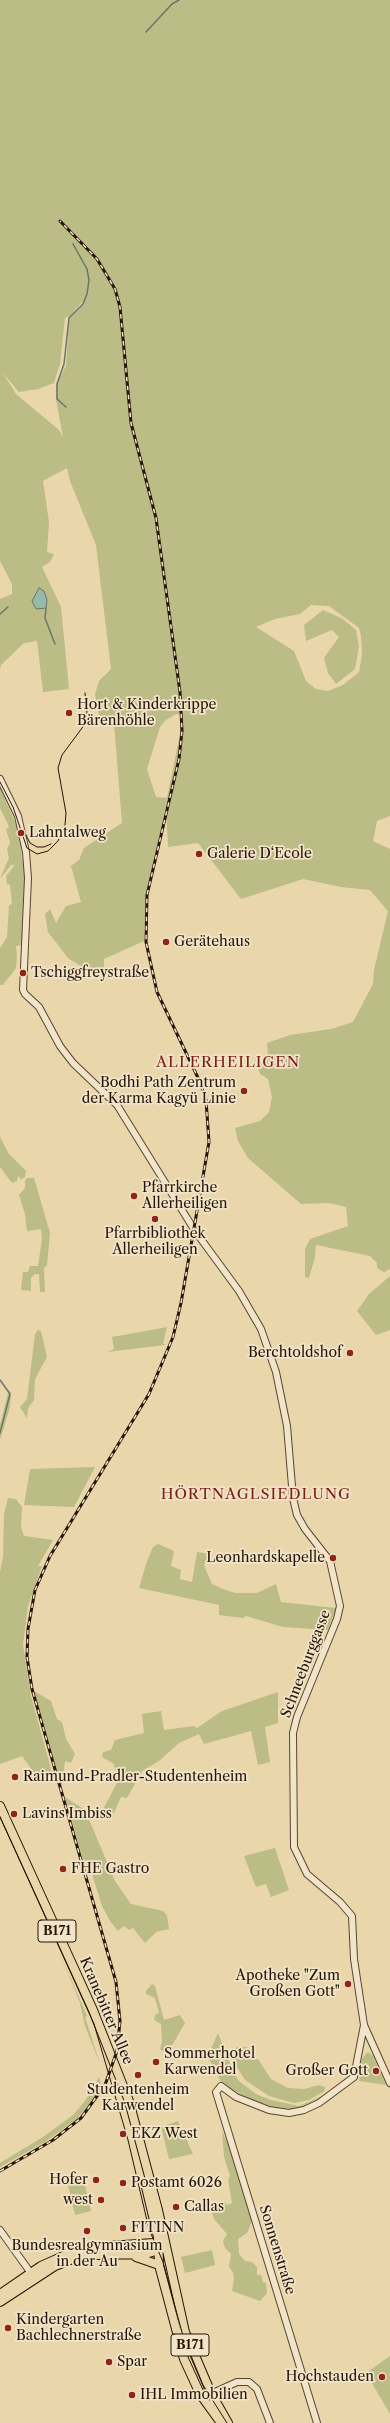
<!DOCTYPE html>
<html>
<head>
<meta charset="utf-8">
<style>
  body { margin:0 }
  canvas { display:block; background:#e9d6ab }
</style>
</head>
<body>
<canvas width="390" height="2423"></canvas>
<script>
const context = document.querySelector('canvas').getContext('2d');
context.lineJoin = 'round';
function fill(path, color) {
  context.fillStyle = color;
  context.fill(path, 'evenodd');
}
function shape(rows) {
  const path = new Path2D();
  for (const r of rows) {
    path.moveTo(r[0], r[1]);
    for (let i = 2; i < r.length; i += 2) path.lineTo(r[i], r[i + 1]);
  }
  return path;
}
function trace(path, color, width, dash) {
  context.strokeStyle = color;
  context.lineWidth = width;
  context.lineCap = dash ? 'butt' : 'round';
  context.setLineDash(dash || []);
  context.stroke(path);
}
function label(font, color, halo, rows, align = 'center') {
  context.font = font + ' "Libre Caslon Text",serif';
  context.lineWidth = 3.5;
  context.setLineDash([]);
  context.textBaseline = 'middle';
  context.strokeStyle = halo;
  context.fillStyle = color;
  for (const [text, x, y, turn = 0] of rows) {
    context.save();
    context.translate(x, y);
    context.rotate((+turn || 0) * Math.PI / 180);
    context.textAlign = isNaN(turn) ? turn : align;
    if (halo) context.strokeText(text, 0, 0);
    context.fillText(text, 0, 0);
    context.restore();
  }
}
fill(shape([
  [0,0,390,0,390,816,377,821,373,841,390,849,390,1269,384,1272,377,1268,377,1263,370,1256,316,1245,315,1257,309,1278,305,1277,305,1249,310,1239,348,1226,346,1207,329,1203,301,1204,248,1158,238,1141,235,1128,260,1121,269,1112,272,1097,268,1079,260,1074,257,1064,268,1057,267,1043,290,1035,331,1029,353,1022,373,984,374,970,388,911,370,890,341,887,303,879,241,899,198,843,168,847,166,807,146,895,144,941,104,959,104,975,84,968,68,958,48,932,45,914,50,909,56,923,66,906,81,902,71,866,79,860,84,848,122,823,114,724,99,715,95,694,99,681,111,669,96,545,70,481,67,468,43,481,49,522,47,552,54,554,50,562,40,568,42,567,61,607,69,689,43,692,37,641,24,643,1,665,0,670,0,599,12,594,12,584,0,561],
  [83,301,82,306,69,319,66,366,56,384,56,399,63,438,59,430,16,394,3,373,19,392,38,389,54,383,60,364,65,318,70,316],
  [311,605,329,606,359,628,361,636,362,655,359,672,343,685,328,691,316,689,306,681,294,651,256,627,275,619,300,614],
  [176,714,181,714,180,734,167,798,156,797,147,769,160,727,166,720],
  [323,610,343,619,356,630,359,646,355,669,336,684,328,673,324,658,339,637,332,630,306,641,304,625],
  [0,788,16,824,21,843,22,861,24,859,27,863,24,945,16,946,17,957,16,968,3,985,0,985,0,948,7,937,9,905,12,904,10,884,7,885,6,876,15,865,11,865,0,879,9,858,7,849,10,843,6,829,9,828,7,822,0,808],
  [0,1137,9,1154,26,1171,25,1177,21,1179,18,1176,17,1181,12,1183,0,1167],
  [27,1178,34,1178,50,1233,47,1265,44,1268,45,1292,40,1292,39,1274,35,1274,31,1278,31,1291,21,1290,23,1272,28,1272,30,1266,38,1266,42,1239,41,1229,27,1231,25,1214,19,1195,25,1188,25,1181],
  [390,1276,390,1330,376,1335,357,1311,369,1294],
  [167,1327,163,1343,165,1345,107,1352,114,1349,112,1337],
  [38,1330,41,1331,47,1357,35,1379,34,1400,28,1408,27,1418,20,1407,27,1399,35,1334],
  [9,1389,11,1395,10,1407,0,1440,0,1425],
  [95,1467,74,1507,24,1505,30,1469],
  [8,1498,16,1499,22,1507,21,1527,24,1536,53,1540,38,1566,42,1566,28,1606,23,1645,31,1696,54,1780,38,1778,22,1756,0,1764,0,1572,3,1557,4,1514],
  [158,1544,174,1551,171,1566,181,1570,180,1579,192,1582,197,1552,209,1554,204,1565,212,1584,223,1589,235,1593,257,1593,276,1584,281,1602,336,1608,328,1630,283,1627,246,1616,243,1618,219,1615,219,1605,139,1588,146,1564,153,1547],
  [34,1691,51,1701,57,1719,62,1722,66,1739,75,1754,71,1763,65,1761,62,1786],
  [278,1692,278,1723,265,1727,270,1762,258,1765,251,1731,204,1744,199,1734,179,1743,159,1761,142,1771,127,1798,121,1797,114,1813,104,1815,101,1813,117,1783,118,1776,116,1775,114,1764,102,1757,103,1752,111,1750,115,1740,144,1733,142,1714,161,1711,164,1730,194,1726,197,1728,222,1711],
  [65,1797,85,1810,115,1881,131,1904,163,1911,167,1915,169,1929,156,1932,145,1943,133,1928,129,1930,124,1926,118,1931,110,1921,102,1906,91,1871,83,1859],
  [275,1848,289,1890,271,1897,266,1884,256,1887,244,1856],
  [59,1951,87,2016,85,2017,100,2064,85,2026,80,2003],
  [152,1984,155,1986,164,2020,180,2015,185,2023,167,2054,160,2049,162,2042,161,2024,154,2020,155,2015,159,2013,155,1998,146,1994,146,1991],
  [218,2033,234,2074,239,2081,256,2094,271,2100,299,2106,327,2094,304,2108,282,2110,253,2100,230,2089,220,2080,206,2053,210,2051],
  [237,2047,247,2047,254,2058,258,2059,271,2079,288,2088,304,2089,319,2085,325,2087,325,2091,309,2100,294,2103,269,2096,245,2080,233,2061,235,2049],
  [368,2052,373,2056,386,2085,359,2081,362,2058],
  [99,2077,102,2087,77,2119,45,2142,0,2167,0,2163,43,2137,73,2115,85,2101],
  [178,2121,193,2154,169,2159,161,2127],
  [222,2131,231,2150,252,2221,247,2233,238,2239,239,2254,245,2261,252,2262,257,2267,257,2275,261,2275,263,2282,266,2283,267,2293,260,2301,232,2291,234,2278,233,2272,229,2267,231,2254,225,2248,223,2241,227,2234,214,2219,209,2203,225,2202,227,2205,232,2203,228,2180,230,2176,224,2157],
  [84,2181,91,2211,75,2215,68,2185],
  [212,2250,215,2265,185,2273,181,2257],
  [390,2356,390,2414,366,2373]
]), '#bbbc86');
const water = shape([
  [39,588,44,591,47,600,46,608,36,609,32,601,39,588]
]);
fill(water, '#97b9a9');
trace(water, '#6a7768', 1);
trace(shape([
  [146,32,172,4,179,0],
  [66,407,57,399,57,384,64,364,69,318,83,304,87,294,89,280,87,269,73,244],
  [46,608,45,618,55,644],
  [0,614,8,607],
  [0,1380,10,1394,0,1433]
]), '#6a7768', 1.5);
const tertiary = shape([
  [0,779,18,816,26,852,28,878,23,990,25,994,39,1007,60,1046,73,1063,117,1105,195,1231,239,1291,261,1329,276,1372,287,1426,293,1498,297,1515,305,1529,330,1561,340,1606,337,1619,297,1717,293,1733,294,1847,307,1874,340,1902,352,1916,354,1959,364,2025,390,2083],
  [0,2230,33,2276],
  [202,2398,237,2382,249,2382,257,2389,270,2423],
  [212,2403,228,2387],
  [317,2423,216,2092,221,2086,236,2097,269,2110,289,2113,304,2110,319,2103,354,2077,364,2025]
]);
const primary = shape([
  [0,1806,93,2010,129,2101,158,2210,185,2332,211,2393,228,2423],
  [146,2187,158,2237,159,2265,184,2359,200,2394,221,2423],
  [136,2257,159,2265],
  [0,2294,41,2266,70,2253,108,2246,154,2243,162,2246],
  [0,2302,55,2266,75,2258,95,2255,146,2254,161,2249]
]);
trace(tertiary, '#584530', 8);
trace(primary, '#271507', 10);
trace(tertiary, '#f1e4c8', 6);
trace(primary, '#e9d6ab', 8);
trace(shape([
  [0,782,13,807,27,848,37,854,48,851,58,841,65,825,66,813,58,768,62,755,85,724,87,713,85,693],
  [26,835,30,843,37,847,44,847,51,844],
  [0,1817,94,2024,128,2140,149,2229,163,2262,183,2336,203,2385,227,2423]
]), '#271507', 1);
const rail = shape([
  [0,2171,53,2140,81,2118,105,2085,117,2051,120,2021,116,1982,32,1689,27,1657,28,1629,35,1590,50,1556,149,1394,173,1337,181,1303,209,1142,206,1100,200,1082,157,992,146,942,147,895,179,759,182,731,180,692,156,518,131,423,120,307,115,289,97,259,60,221]
]);
trace(rail, '#271507', 3);
trace(rail, '#f1e4c8', 1.5, [4.5]);
for (const [x, y, r, color] of [
  [69,713,4,"#8f2418"],
  [21,833,4,"#8f2418"],
  [199,854,4,"#8f2418"],
  [166,942,4,"#8f2418"],
  [23,973,4,"#8f2418"],
  [244,1091,4,"#8f2418"],
  [134,1196,4,"#8f2418"],
  [155,1219,4,"#8f2418"],
  [350,1353,4,"#8f2418"],
  [333,1558,4,"#8f2418"],
  [15,1777,4,"#8f2418"],
  [14,1814,4,"#8f2418"],
  [63,1869,4,"#8f2418"],
  [348,1984,4,"#8f2418"],
  [156,2062,4,"#8f2418"],
  [376,2071,4,"#8f2418"],
  [138,2075,4,"#8f2418"],
  [123,2134,4,"#8f2418"],
  [96,2180,4,"#8f2418"],
  [123,2183,4,"#8f2418"],
  [101,2200,4,"#8f2418"],
  [176,2207,4,"#8f2418"],
  [123,2228,4,"#8f2418"],
  [87,2231,4,"#8f2418"],
  [8,2328,4,"#8f2418"],
  [109,2362,4,"#8f2418"],
  [382,2377,4,"#8f2418"],
  [132,2395,4,"#8f2418"]
]) {
  const dot = new Path2D();
  dot.arc(x, y, r, 0, 2 * Math.PI);
  context.fillStyle = color;
  context.fill(dot);
  trace(dot, '#f1e4c8', 1.5);
}
for (const [x, y, w] of [
  [57,1931,38],
  [190,2345,38]
]) {
  const box = new Path2D();
  box.roundRect(x - w / 2, y - 11, w, 22, 3);
  context.fillStyle = '#f1e4c8';
  context.fill(box);
  trace(box, '#271507', 1);
}
label('bold 13px', '#271507', null, [
  ["B171",57,1931],
  ["B171",190,2345]
]);
label('14px', '#271507', '#f1e4c8', [
  ["Hort & Kinderkrippe",77,705],
  ["Bärenhöhle",77,721],
  ["Lahntalweg",29,833],
  ["Galerie D‘Ecole",207,854],
  ["Gerätehaus",174,942],
  ["Tschiggfreystraße",31,973],
  ["Bodhi Path Zentrum",236,1083,"right"],
  ["der Karma Kagyü Linie",236,1099,"right"],
  ["Pfarrkirche",142,1188],
  ["Allerheiligen",142,1204],
  ["Pfarrbibliothek",155,1234,"center"],
  ["Allerheiligen",155,1250,"center"],
  ["Berchtoldshof",342,1353,"right"],
  ["Leonhardskapelle",325,1558,"right"],
  ["Raimund-Pradler-Studentenheim",23,1777],
  ["Lavins Imbiss",22,1814],
  ["FHE Gastro",71,1869],
  ["Apotheke \"Zum",340,1976,"right"],
  ["Großen Gott\"",340,1992,"right"],
  ["Sommerhotel",164,2054],
  ["Karwendel",164,2070],
  ["Großer Gott",368,2071,"right"],
  ["Studentenheim",138,2090,"center"],
  ["Karwendel",138,2106,"center"],
  ["EKZ West",131,2134],
  ["Hofer",88,2180,"right"],
  ["Postamt 6026",131,2183],
  ["west",93,2200,"right"],
  ["Callas",184,2207],
  ["FITINN",131,2228],
  ["Bundesrealgymnasium",87,2246,"center"],
  ["in der Au",87,2262,"center"],
  ["Kindergarten",16,2320],
  ["Bachlechnerstraße",16,2336],
  ["Spar",117,2362],
  ["Hochstauden",374,2377,"right"],
  ["IHL Immobilien",140,2395]
], 'left');
label('14px', '#271507', '#f1e4c8', [
  ["Schneeburggasse",306,1664,-69],
  ["Kranebitter Allee",106,2011,67],
  ["Sonnenstraße",277,2250,73]
]);
context.letterSpacing = '1px';
label('15px', '#7a1f14', '#f1e4c8', [
  ["ALLERHEILIGEN",228,1063],
  ["HÖRTNAGLSIEDLUNG",256,1495]
]);
context.letterSpacing = '0px';
</script>
</body>
</html>
